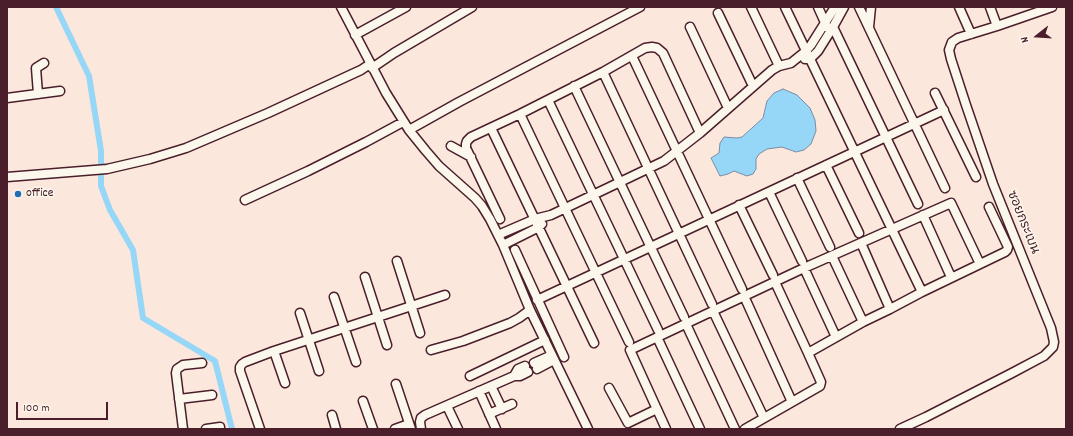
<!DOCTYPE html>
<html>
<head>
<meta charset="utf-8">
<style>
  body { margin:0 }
  #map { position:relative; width:1073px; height:436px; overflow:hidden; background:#fce7dd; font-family:Dekko,sans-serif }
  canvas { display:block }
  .frame { position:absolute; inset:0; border:8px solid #4a1f2b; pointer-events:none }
  .north { position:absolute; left:1017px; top:16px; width:40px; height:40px; -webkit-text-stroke:3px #fbf7ec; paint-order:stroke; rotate:253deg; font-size:11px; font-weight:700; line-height:16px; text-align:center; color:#4a1f2b }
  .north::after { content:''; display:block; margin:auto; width:14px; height:18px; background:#4a1f2b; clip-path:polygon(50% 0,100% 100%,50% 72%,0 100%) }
  .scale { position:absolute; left:16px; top:402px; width:92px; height:18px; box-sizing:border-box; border:2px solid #4a1f2b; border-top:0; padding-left:5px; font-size:12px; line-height:14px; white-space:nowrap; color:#4a1f2b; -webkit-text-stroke:3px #fbf7ec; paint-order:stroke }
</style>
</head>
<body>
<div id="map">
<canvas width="1073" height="436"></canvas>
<div class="frame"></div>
<div class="north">N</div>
<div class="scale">100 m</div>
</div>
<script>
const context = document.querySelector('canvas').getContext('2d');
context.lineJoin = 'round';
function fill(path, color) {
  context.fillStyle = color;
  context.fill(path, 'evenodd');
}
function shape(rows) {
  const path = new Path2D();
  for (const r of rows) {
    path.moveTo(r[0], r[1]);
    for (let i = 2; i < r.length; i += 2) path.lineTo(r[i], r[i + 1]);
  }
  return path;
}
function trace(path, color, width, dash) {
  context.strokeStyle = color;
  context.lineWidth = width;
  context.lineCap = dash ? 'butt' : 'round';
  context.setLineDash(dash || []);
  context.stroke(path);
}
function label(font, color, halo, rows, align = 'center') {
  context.font = font + ' Dekko,"Playpen Sans Thai",sans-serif';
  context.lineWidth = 3;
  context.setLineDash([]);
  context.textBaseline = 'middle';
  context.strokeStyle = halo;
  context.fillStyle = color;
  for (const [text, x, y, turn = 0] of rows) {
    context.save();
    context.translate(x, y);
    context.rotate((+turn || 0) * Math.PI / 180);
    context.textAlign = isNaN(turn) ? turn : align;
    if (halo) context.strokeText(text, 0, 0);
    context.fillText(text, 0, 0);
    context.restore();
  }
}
const water = shape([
  [783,89,797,95,810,108,815,120,816,131,811,144,804,150,796,152,782,147,767,149,759,154,756,159,756,169,753,174,747,176,734,171,728,174,720,176,711,158,719,153,720,143,724,137,737,138,742,137,763,118,767,101,774,93,783,89]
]);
fill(water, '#96d7f8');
trace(water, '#788da6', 1);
trace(shape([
  [56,7,89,76,101,151,101,186,110,210,133,250,143,318,215,361,232,429]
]), '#96d7f8', 6);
const minor = shape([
  [341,7,386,93,409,130,426,151,439,166,475,198,482,206,490,219,503,245,530,310,588,429],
  [751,7,779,66],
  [785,7,922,292],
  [818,7,827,27],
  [859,7,945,188],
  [959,7,971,34],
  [990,7,997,26],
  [718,13,753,86],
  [690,27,728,108],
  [833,27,918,204],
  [869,27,871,7],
  [355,35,406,7],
  [632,56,742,289],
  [805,59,810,59,818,51,833,27,844,7],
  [372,68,394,53,472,7],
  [603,72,712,304],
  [574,86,684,317],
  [935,93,976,177],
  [38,94,36,68,44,63],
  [7,98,60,91],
  [548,100,658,330],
  [520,114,629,342],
  [491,128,594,343],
  [409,130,459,102,640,7],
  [451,146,471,157],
  [826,165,859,233],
  [7,177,107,169,150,159,186,148,268,113,361,70,370,64],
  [797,178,830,247],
  [769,192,802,261],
  [245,200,308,171,366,142,403,122],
  [739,205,773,275],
  [923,215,951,277],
  [500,219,466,148,466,144,467,141,471,137,520,114,603,72,645,48,652,47,657,48,663,53,700,133],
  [498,235,535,219,551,215,664,161,700,133,772,70,779,66,791,63,806,51,811,45,835,7],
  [861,243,890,309],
  [503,245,539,227,542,224],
  [515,250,564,357],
  [832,256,863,322],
  [397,261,420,333],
  [804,268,836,337],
  [365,277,387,345],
  [775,282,808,353],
  [744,296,792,402],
  [334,297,356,362],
  [537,300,944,110],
  [713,311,764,418],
  [300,313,319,371],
  [686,324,735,429],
  [657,337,700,429],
  [431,350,463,341,510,323,519,318,530,310],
  [274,351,285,383],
  [534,363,552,355],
  [537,369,554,360],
  [470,376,545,340],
  [514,376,518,369,525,366],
  [396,384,411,429],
  [491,386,502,409],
  [609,388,628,423,657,409],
  [479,391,496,429],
  [179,399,212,395],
  [363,401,373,429],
  [447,406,458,429],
  [489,414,512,404],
  [332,415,336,429],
  [183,429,176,373,177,369,183,365,202,363],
  [206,429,220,427],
  [260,429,240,371,240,367,242,364,245,362,274,351,445,295],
  [395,429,409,424],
  [421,429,420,422,421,418,425,415,514,376,520,376,528,372],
  [666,429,630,350,804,268,951,203,980,264],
  [745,429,820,386,821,382,808,353,863,322,890,309,922,292,1005,252,1007,250,1008,247,989,207],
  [900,429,926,417,1012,373,1044,356,1053,347,1054,342,1051,328,993,184,966,105,951,59,949,50,952,42,958,38,997,26,1052,7]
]);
trace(minor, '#4a1f2b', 11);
trace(minor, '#fbf7ec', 8);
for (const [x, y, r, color] of [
  [18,194,4,"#1f6fb2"]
]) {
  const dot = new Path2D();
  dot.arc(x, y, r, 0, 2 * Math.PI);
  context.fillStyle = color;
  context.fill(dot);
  trace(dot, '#fbf7ec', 1.5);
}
label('13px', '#4a1f2b', '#fbf7ec', [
  ["office",26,194]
], 'left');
label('13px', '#4a1f2b', '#fbf7ec', [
  ["ซอยกระเบน",1022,223,68]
]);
</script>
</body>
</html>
